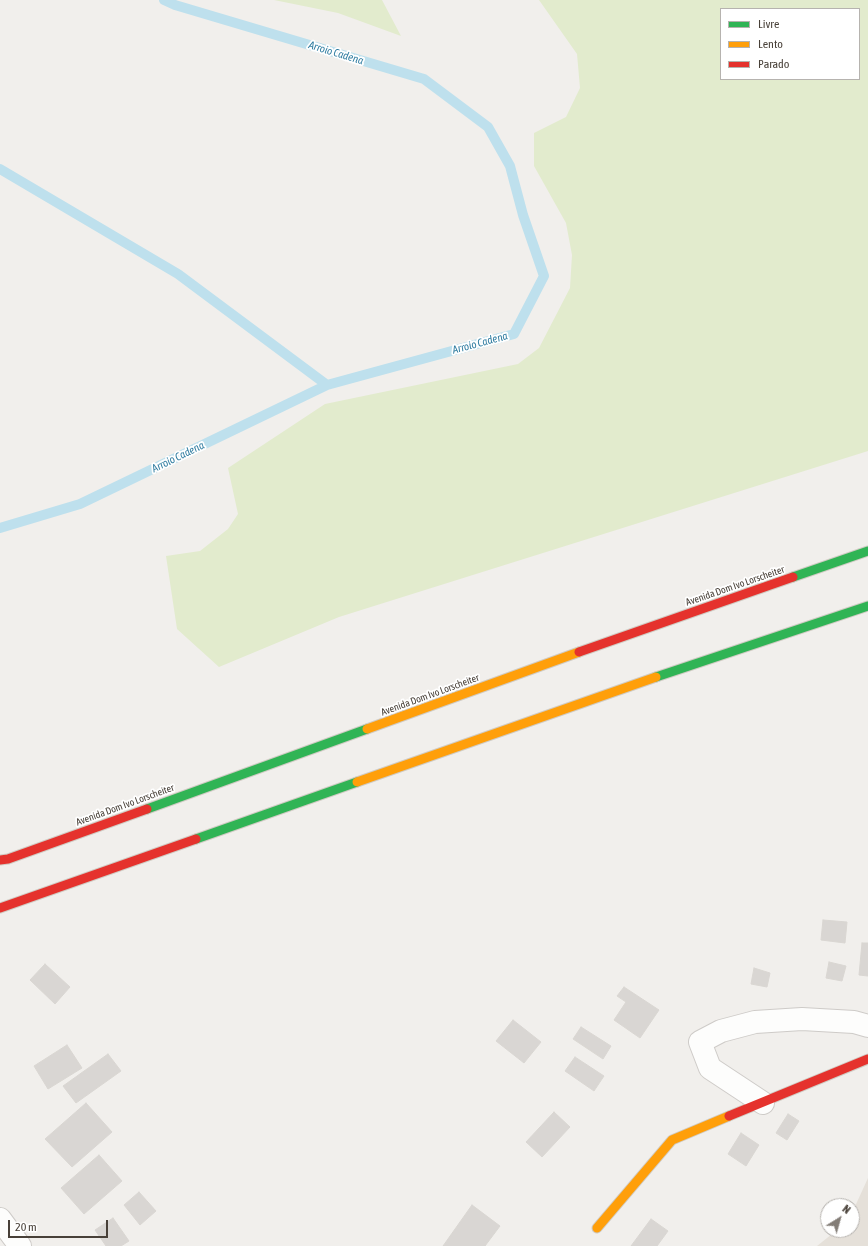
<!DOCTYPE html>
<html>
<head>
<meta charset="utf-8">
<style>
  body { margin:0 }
  #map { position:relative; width:868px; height:1246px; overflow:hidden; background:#f1efec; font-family:"Asap Condensed",sans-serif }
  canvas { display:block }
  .legend { position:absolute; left:720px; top:8px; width:140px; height:72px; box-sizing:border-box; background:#fff; border:1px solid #b6b3af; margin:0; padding:5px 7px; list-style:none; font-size:12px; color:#484038 }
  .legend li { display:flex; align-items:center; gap:8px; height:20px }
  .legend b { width:20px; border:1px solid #b6b3af }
  .north { position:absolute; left:820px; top:1198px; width:40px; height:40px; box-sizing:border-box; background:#fff; border:1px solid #b6b3af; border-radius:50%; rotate:37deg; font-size:11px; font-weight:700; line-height:16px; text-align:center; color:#484038 }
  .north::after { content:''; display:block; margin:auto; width:14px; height:18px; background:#837d77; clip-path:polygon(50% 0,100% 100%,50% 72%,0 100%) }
  .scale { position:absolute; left:8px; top:1220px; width:100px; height:18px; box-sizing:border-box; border:2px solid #484038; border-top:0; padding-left:5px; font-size:12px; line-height:14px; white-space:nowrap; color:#484038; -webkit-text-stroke:3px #fff; paint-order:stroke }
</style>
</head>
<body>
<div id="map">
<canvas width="868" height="1246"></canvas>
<ul class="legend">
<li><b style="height:5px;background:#30b455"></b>Livre</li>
<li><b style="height:5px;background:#ff9f0a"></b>Lento</li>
<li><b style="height:5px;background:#e5322d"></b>Parado</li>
</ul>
<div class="north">N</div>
<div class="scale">20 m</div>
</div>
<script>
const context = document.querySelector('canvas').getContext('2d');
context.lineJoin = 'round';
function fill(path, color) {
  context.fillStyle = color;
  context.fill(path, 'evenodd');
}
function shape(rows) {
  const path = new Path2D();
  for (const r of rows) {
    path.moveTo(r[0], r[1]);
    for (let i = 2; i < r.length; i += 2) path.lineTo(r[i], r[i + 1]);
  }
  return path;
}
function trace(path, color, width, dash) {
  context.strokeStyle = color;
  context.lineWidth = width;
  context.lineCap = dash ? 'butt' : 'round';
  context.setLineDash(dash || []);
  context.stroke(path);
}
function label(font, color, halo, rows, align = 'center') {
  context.font = font + ' "Asap Condensed",sans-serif';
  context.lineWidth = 3.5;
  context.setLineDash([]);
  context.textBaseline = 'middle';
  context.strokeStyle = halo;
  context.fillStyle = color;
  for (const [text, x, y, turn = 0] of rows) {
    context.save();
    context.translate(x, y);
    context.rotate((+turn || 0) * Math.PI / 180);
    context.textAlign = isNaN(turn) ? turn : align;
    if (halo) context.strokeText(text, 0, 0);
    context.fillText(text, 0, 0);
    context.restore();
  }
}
fill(shape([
  [868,1178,868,1246,817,1246,837,1230,852,1230,852,1213]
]), '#e5e0d9');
fill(shape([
  [274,0,382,0,401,36,338,13],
  [539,0,868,0,868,451,339,617,219,667,177,629,166,556,200,551,228,529,238,514,228,468,325,404,518,364,539,348,570,288,572,255,566,223,534,166,534,133,566,117,580,88,577,54],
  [721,9,859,9,859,79,721,79]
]), '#e2ebcd');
trace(shape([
  [0,169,178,274,327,385],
  [0,528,80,504,327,385,514,334,544,276,523,215,510,166,488,127,424,79,175,5,164,0]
]), '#bee0ed', 10);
const building = shape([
  [823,920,847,922,845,943,821,940,823,920],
  [862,943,868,943,868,976,859,975,862,943],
  [829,962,846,966,842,981,826,978,829,962],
  [45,964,70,987,55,1004,30,980,45,964],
  [754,968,770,973,767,987,751,984,754,968],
  [624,987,659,1010,640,1038,614,1020,626,1002,617,996,624,987],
  [513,1020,541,1042,524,1063,496,1041,513,1020],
  [581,1027,611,1046,603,1059,573,1039,581,1027],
  [67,1045,82,1068,48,1089,34,1066,67,1045],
  [108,1054,121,1071,76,1103,63,1086,108,1054],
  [575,1057,604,1076,594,1091,565,1071,575,1057],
  [86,1103,112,1132,72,1167,45,1139,86,1103],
  [554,1112,570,1127,542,1157,526,1142,554,1112],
  [788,1114,799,1121,787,1140,776,1133,788,1114],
  [741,1133,759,1145,746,1166,728,1154,741,1133],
  [99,1155,122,1181,84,1214,61,1188,99,1155],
  [139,1192,156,1211,140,1225,124,1205,139,1192],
  [472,1205,500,1226,485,1246,443,1246,472,1205],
  [113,1218,129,1241,121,1246,106,1246,95,1230,113,1218],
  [651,1219,668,1231,657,1246,631,1246,651,1219]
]);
fill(building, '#d9d6d3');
trace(building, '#d9d6d2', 1);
const street = shape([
  [763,1103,710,1068,700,1042,721,1031,755,1022,802,1019,854,1022,868,1026],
  [0,1219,20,1246]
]);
const fast = shape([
  [793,577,868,551],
  [656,677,868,606],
  [147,809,367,729],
  [196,839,357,782]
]);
const slow = shape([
  [367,729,579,652],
  [357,782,656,677],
  [597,1228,672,1140,729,1116]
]);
const jam = shape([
  [579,652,793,577],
  [0,860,8,859,147,809],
  [0,908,196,839],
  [729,1116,868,1059]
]);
trace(street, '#cecbc8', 24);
trace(fast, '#d0cbc3', 11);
trace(slow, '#d0cbc3', 11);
trace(jam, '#d0cbc3', 11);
trace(street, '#fdfdfc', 22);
trace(fast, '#30b455', 9);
trace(slow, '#ff9f0a', 9);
trace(jam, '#e5322d', 9);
label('10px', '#484038', '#fff', [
  ["Avenida Dom Ivo Lorscheiter",735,586,-19],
  ["Avenida Dom Ivo Lorscheiter",430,695,-20],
  ["Avenida Dom Ivo Lorscheiter",125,805,-20]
]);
label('italic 11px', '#307da1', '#fff', [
  ["Arroio Cadena",336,53,17],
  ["Arroio Cadena",480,343,-15],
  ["Arroio Cadena",178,457,-26]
]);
</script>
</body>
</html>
